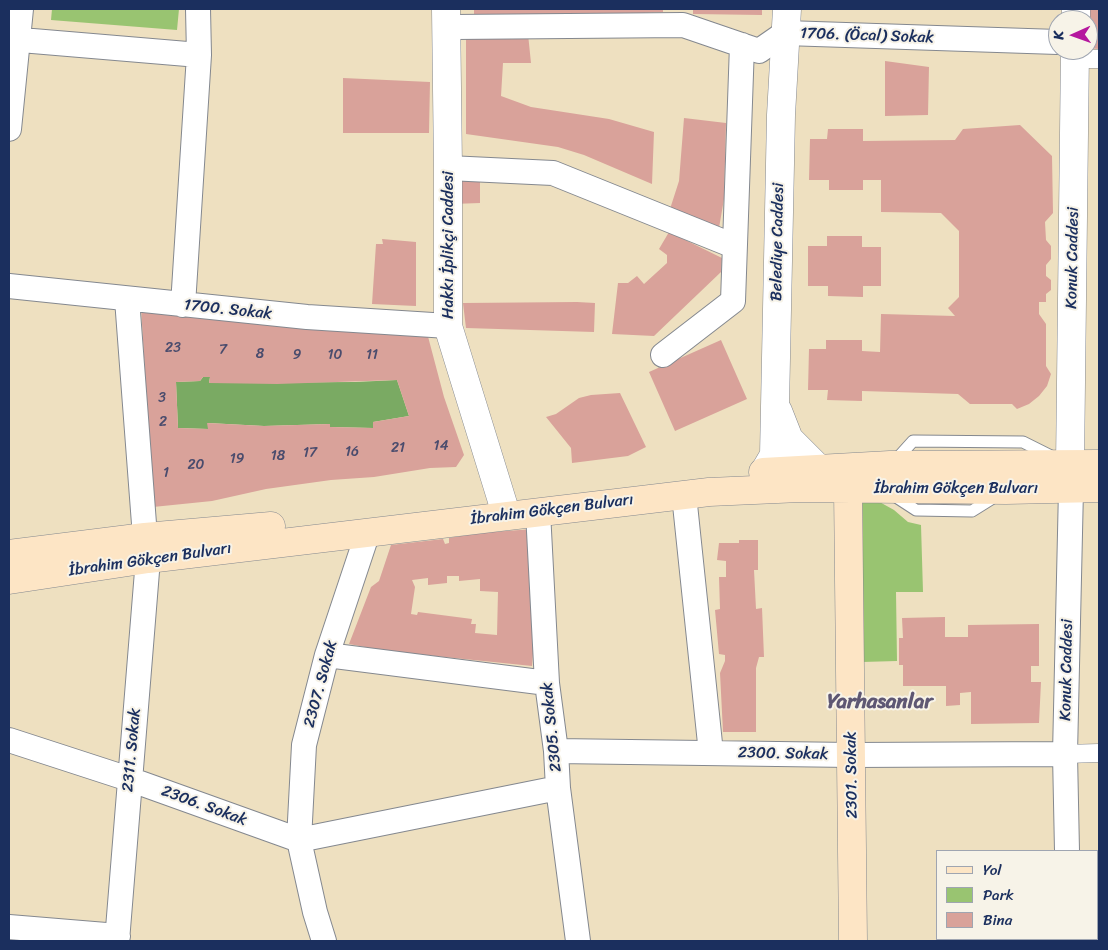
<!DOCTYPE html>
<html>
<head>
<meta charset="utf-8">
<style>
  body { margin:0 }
  #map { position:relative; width:1108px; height:950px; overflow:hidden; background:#eee0c0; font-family:Sriracha,sans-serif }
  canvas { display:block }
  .frame { position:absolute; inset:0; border:10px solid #1b2f5e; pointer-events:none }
  .legend { position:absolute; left:936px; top:850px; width:162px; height:90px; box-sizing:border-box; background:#f7f3e8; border:1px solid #9fa5b1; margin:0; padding:6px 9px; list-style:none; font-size:15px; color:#1b2f5e }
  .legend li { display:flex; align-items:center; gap:10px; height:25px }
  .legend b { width:25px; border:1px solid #9fa5b1 }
  .north { position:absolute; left:1048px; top:10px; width:50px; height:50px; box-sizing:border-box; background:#f7f3e8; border:1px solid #9fa5b1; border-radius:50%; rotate:268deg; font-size:14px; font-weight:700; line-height:20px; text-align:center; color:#1b2f5e }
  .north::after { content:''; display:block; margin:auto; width:18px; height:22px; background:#b5179e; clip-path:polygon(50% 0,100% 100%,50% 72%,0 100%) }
</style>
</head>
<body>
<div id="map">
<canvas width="1108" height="950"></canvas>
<div class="frame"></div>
<ul class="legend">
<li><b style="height:6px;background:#fde5c5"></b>Yol</li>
<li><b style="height:14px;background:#99c471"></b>Park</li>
<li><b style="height:14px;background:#d9a29a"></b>Bina</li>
</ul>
<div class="north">K</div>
</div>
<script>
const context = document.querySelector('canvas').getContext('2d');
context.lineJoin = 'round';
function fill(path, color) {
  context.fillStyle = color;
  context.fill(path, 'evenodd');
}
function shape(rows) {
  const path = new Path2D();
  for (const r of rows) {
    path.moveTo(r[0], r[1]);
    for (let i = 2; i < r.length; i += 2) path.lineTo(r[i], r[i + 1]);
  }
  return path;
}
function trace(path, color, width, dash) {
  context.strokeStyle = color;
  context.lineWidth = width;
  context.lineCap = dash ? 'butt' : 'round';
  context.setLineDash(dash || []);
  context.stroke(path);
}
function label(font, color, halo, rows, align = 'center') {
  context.font = font + ' Sriracha,sans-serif';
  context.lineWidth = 4;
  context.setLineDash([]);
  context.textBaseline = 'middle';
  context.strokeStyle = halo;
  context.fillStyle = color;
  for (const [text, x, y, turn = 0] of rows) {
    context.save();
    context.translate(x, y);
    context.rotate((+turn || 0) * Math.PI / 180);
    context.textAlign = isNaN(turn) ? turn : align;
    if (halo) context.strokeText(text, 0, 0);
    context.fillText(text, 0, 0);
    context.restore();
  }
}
fill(shape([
  [52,9,179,9,177,30,51,20],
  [876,500,894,510,908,522,921,525,923,592,896,592,897,661,862,662,862,502]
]), '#99c471');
fill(shape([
  [203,377,210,377,209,383,355,382,397,380,409,416,373,422,373,428,330,427,330,424,264,426,208,423,208,429,178,428,176,382,200,381]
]), '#7aaa63');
fill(shape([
  [474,9,663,9,663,12,474,22],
  [693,9,762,9,762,15,693,14],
  [1086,9,1099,9,1099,49,1088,48,1088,20],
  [528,34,531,63,503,63,501,96,531,107,609,119,654,132,652,184,584,155,558,147,466,134,466,37],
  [885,61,929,67,928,115,885,116],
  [343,78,430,82,429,133,343,133],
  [684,118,726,123,724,199,719,228,670,209,679,181],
  [1020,125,1052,156,1053,213,1045,222,1046,240,1051,246,1051,259,1046,265,1046,276,1051,280,1051,290,1046,294,1046,302,1039,302,1039,314,1046,324,1046,366,1051,374,1047,386,1039,396,1029,404,1017,409,1012,404,970,404,958,394,862,391,862,401,827,400,828,390,808,390,809,349,826,349,826,340,862,340,862,351,880,352,881,314,955,316,948,308,959,297,959,231,941,213,881,212,881,180,863,180,863,190,829,190,829,180,809,180,810,139,827,139,828,129,863,129,863,141,955,140,963,129],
  [453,172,480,173,480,203,453,204],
  [669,232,722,258,721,272,654,336,612,334,618,283,628,283,637,276,644,284,667,263,667,255,659,249],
  [827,236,862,236,862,247,881,247,881,286,863,286,863,297,828,296,828,286,808,286,808,246,827,246],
  [382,239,416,242,416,306,372,304,376,244,383,244],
  [577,302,595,303,594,332,466,328,463,303],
  [141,307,201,313,204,319,238,321,250,324,250,318,426,329,444,397,464,455,456,467,430,468,374,477,331,480,266,489,212,501,153,507],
  [203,377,210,377,209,383,277,384,397,380,409,416,373,422,373,428,330,427,330,424,264,426,207,423,208,429,178,428,176,382,200,381],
  [721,340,747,399,675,431,649,372],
  [620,393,646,447,628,456,572,463,571,448,546,417,556,414,579,398,591,395],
  [534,529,535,629,532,666,386,651,349,644,371,587,379,581,391,545,443,539,445,544,449,543,449,538,478,533],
  [447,576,459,576,459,581,480,579,480,591,498,592,497,635,475,633,476,624,471,624,472,619,418,612,417,615,411,614,415,587,412,580,428,578,428,585,447,583],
  [739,540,758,540,758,570,754,570,756,609,762,608,764,657,759,657,756,668,756,732,723,732,720,673,725,661,725,655,719,654,715,610,720,609,719,577,726,577,726,561,717,560,719,543,739,543],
  [945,617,945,637,968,637,968,625,1039,624,1039,666,1031,666,1031,682,1041,682,1039,723,971,724,971,692,960,693,960,705,946,706,946,686,903,686,903,665,899,665,899,638,903,638,902,618]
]), '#d9a29a');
const service = shape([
  [894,462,913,441,1023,442,1053,457],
  [893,495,916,510,972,511,996,496]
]);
const pedestrian = shape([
  [1075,59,1099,59],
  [1065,754,1099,753]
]);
const minor = shape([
  [446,25,454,27,683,25,759,51,785,33,1058,42],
  [9,39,199,55],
  [9,129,21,9],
  [448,168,553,173,734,246],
  [9,286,307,317,448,326],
  [127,299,145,537],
  [183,305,199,55,198,9],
  [663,355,733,301,742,45],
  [684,495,711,753],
  [538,512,547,683,556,751,558,788,578,941],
  [327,655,547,683],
  [9,740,129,779,299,840],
  [556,751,851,755,1065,754],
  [299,840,558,788],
  [1067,851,1065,754,1071,489],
  [9,927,118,936],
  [1070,939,1070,941],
  [117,941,148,559],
  [324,941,315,912,299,840,304,745,327,655,368,532]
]);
const tertiary = shape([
  [446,9,448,168,448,326,503,504],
  [1076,20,1076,9],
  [778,411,789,439,818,468,835,480],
  [1070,465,1075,50],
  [764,472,774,455,781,115,787,9]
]);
const secondary = shape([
  [763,472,890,465,1099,464],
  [848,489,853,941],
  [9,554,145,537,271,526],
  [9,580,148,559,709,492,800,488,1006,490,1099,488]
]);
trace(service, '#84888f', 13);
trace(pedestrian, '#84888f', 19);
trace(minor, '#84888f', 26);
trace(tertiary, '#84888f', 29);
trace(secondary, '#84888f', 29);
trace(service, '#fff', 11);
trace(pedestrian, '#fff', 18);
trace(minor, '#fff', 24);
trace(tertiary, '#fff', 28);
trace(secondary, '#fde5c5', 28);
label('14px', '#4a4c6d', null, [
  ["23",173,348],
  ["7",223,350],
  ["8",260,354],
  ["9",297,355],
  ["10",335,355],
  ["11",372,355],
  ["3",162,398],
  ["2",163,422],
  ["14",441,446],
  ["21",398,448],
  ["16",352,452],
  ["17",310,453],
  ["18",278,456],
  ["19",237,459],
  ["20",196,465],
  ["1",166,473]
]);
label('16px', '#1b2f5e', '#f7f3e8', [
  ["1706. (Öcal) Sokak",867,36,2],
  ["Belediye Caddesi",778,242,-89],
  ["Hakkı İplikçi Caddesi",449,245,-90],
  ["Konuk Caddesi",1073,258,-89],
  ["1700. Sokak",228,310,6],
  ["İbrahim Gökçen Bulvarı",956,489],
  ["İbrahim Gökçen Bulvarı",552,510,-7],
  ["İbrahim Gökçen Bulvarı",150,560,-8],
  ["Konuk Caddesi",1067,670,-89],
  ["2307. Sokak",321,684,-75],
  ["2305. Sokak",552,727,-96],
  ["2311. Sokak",132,750,-85],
  ["2300. Sokak",783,754,1],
  ["2301. Sokak",852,775,-91],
  ["2306. Sokak",204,806,20]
]);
label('bold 21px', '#5e5773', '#f7f3e8', [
  ["Yarhasanlar",880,703]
]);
</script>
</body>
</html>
